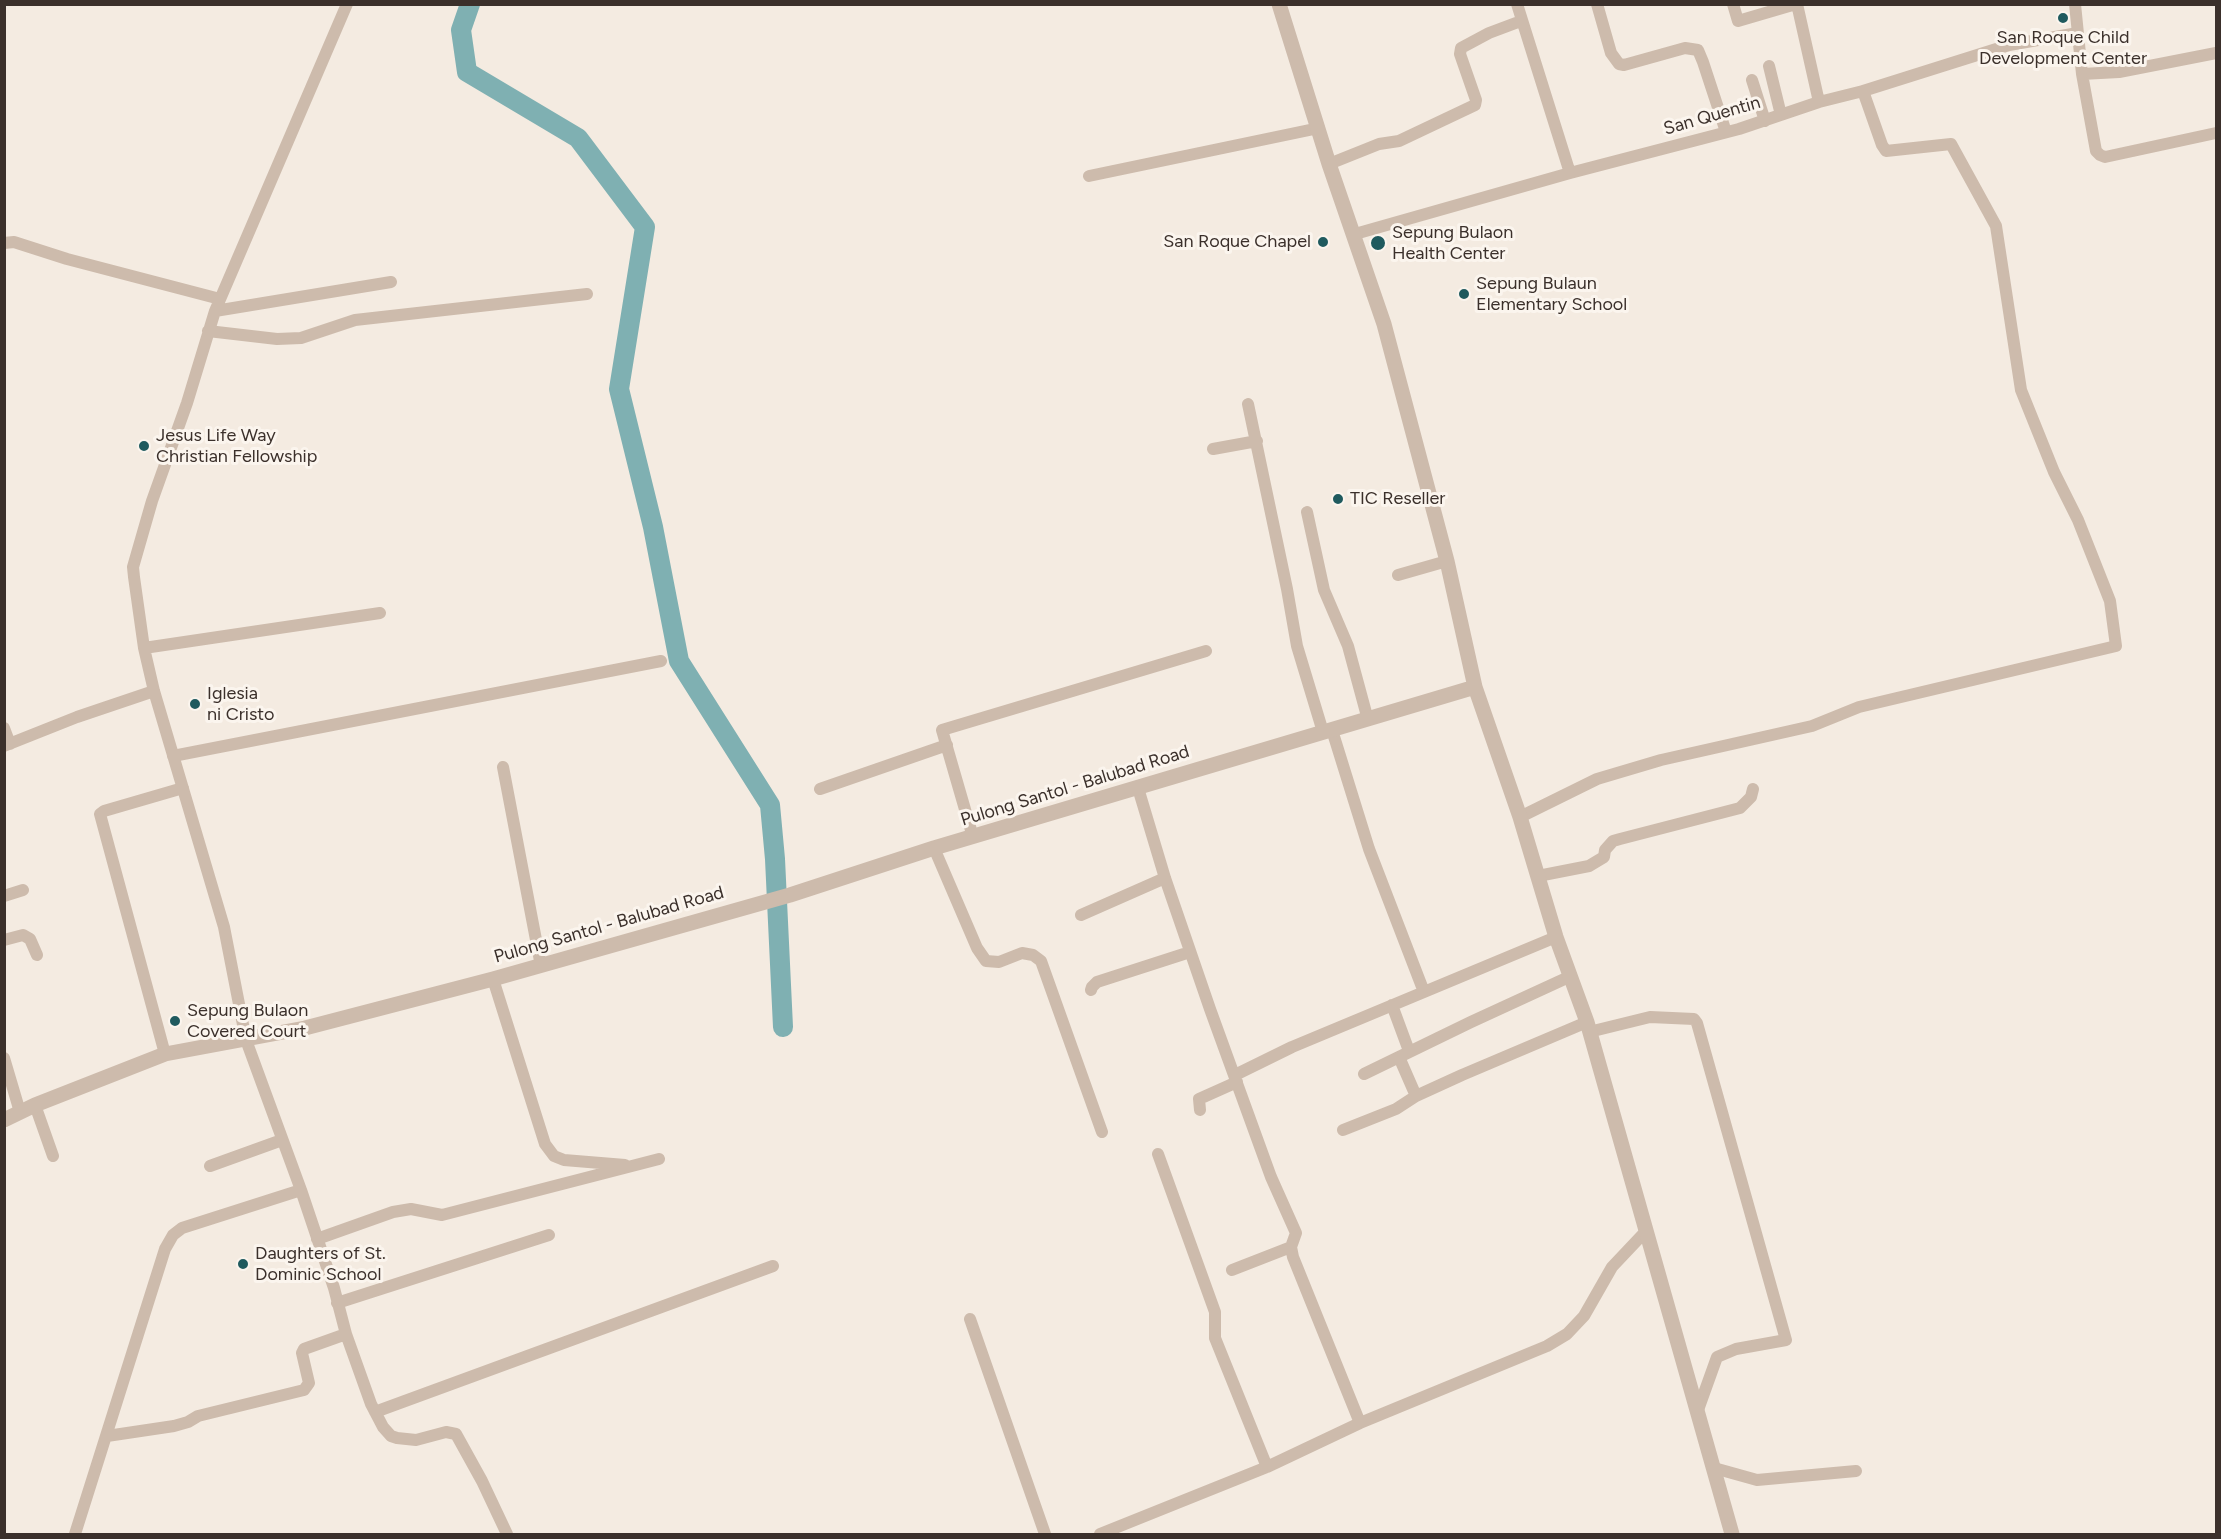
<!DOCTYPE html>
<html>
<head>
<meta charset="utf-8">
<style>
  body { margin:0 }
  #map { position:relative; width:2221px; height:1539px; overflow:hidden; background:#f4ebe1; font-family:Figtree,sans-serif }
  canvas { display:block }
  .frame { position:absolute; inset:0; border:6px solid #3b302b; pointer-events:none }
</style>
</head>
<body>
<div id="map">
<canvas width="2221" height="1539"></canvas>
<div class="frame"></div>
</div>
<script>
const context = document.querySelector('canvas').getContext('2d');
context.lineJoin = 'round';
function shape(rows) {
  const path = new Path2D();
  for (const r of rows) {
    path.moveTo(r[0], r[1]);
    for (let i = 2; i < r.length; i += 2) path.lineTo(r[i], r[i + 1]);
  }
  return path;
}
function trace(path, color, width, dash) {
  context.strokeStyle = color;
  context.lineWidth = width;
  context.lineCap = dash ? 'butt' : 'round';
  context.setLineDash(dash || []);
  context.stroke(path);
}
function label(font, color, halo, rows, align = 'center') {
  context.font = font + ' Figtree,sans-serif';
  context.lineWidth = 6;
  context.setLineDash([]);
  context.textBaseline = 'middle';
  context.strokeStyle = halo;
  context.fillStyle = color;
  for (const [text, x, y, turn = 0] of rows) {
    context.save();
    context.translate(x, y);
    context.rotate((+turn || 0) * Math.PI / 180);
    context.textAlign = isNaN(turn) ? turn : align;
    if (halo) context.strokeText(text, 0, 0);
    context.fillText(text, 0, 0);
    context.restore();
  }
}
trace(shape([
  [470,4,461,30,467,72,578,138,645,227,619,389,653,527,679,661,770,805,775,859,783,1027]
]), '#7fb0b2', 20);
trace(shape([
  [347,4,215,311,187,403,152,501,133,567,134,577,144,648,154,691,224,927,246,1040,301,1190,334,1288,346,1334,371,1404,383,1427,391,1436,397,1438,416,1440,446,1432,456,1434,482,1481,507,1534],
  [1517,4,1570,173],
  [1597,4,1611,53,1619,64,1624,65,1685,48,1698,50,1703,62,1726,132],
  [1733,4,1738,21,1796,4],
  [1797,4,1819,102],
  [2075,4,2082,74,2096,151,2100,155,2105,157,2216,133],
  [1769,66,1781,115],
  [2082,74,2119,72,2216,53],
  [1752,80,1765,121],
  [1329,164,1379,144,1399,141,1475,105,1476,100,1460,54,1461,48,1489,33,1521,21],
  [1089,176,1319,128],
  [1355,234,1570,173,1739,129,1819,102,1863,91,2009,45,2078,33],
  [4,243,14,242,67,259,220,299],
  [215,311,391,282],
  [208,331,277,339,301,338,355,320,587,294],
  [1248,404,1287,589,1297,646,1323,732],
  [1213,449,1257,441],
  [1307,512,1324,590,1348,646,1368,720],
  [1398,575,1447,561],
  [144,648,380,613],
  [4,728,10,744],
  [1332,730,1369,849,1424,992],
  [4,746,77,717,154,691],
  [173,756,661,661],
  [503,767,541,966],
  [1138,788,1165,878,1210,1009,1271,1177,1296,1233,1291,1247,1293,1257,1360,1423],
  [820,789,947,745],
  [1520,817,1597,779,1661,760,1812,726,1859,707,2116,646,2110,601,2078,520,2054,472,2021,390,1996,226,1951,144,1886,151,1882,145,1863,91],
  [973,837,942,730,1206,651],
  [934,848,977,948,986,961,999,962,1022,953,1033,955,1041,961,1102,1132],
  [1538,876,1589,866,1604,857,1605,850,1613,841,1620,839,1740,808,1751,797,1753,789],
  [4,896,23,890],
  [1081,915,1165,878],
  [4,940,23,935,30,939,37,955],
  [493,979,545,1144,554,1156,564,1160,625,1165],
  [1091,990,1092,987,1097,982,1190,952],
  [1392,1005,1409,1051],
  [1589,1032,1650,1017,1694,1019,1697,1023,1786,1340,1736,1349,1717,1357,1698,1410],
  [165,1054,100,814,104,811,183,788],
  [1399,1057,1416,1096],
  [4,1058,20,1112],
  [1364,1074,1471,1022,1571,976],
  [1235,1075,1292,1047,1556,937],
  [35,1105,53,1156],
  [1200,1110,1199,1099,1237,1082],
  [1343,1130,1396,1109,1416,1096,1462,1075,1587,1022],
  [1158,1154,1215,1312,1215,1338,1267,1467],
  [210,1166,282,1140],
  [317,1239,393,1212,411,1209,442,1215,659,1159],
  [1232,1270,1291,1247],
  [337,1303,549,1235],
  [970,1319,1045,1534],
  [375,1412,773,1266],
  [107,1436,174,1426,188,1422,198,1416,304,1390,309,1383,302,1353,304,1349,346,1334],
  [1714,1468,1757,1480,1856,1471],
  [75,1534,165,1249,173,1235,182,1228,301,1190],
  [1100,1534,1267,1467,1360,1423,1547,1346,1567,1334,1584,1316,1612,1267,1646,1231]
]), '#cdbbac', 12);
trace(shape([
  [1279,4,1329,164,1384,324,1447,561,1475,687,1520,817,1556,937,1587,1022,1732,1534],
  [4,1120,35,1105,165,1054,305,1028,493,979,790,895,934,848,1475,687]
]), '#cdbbac', 15);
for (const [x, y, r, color] of [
  [2063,18,6,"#1f5a5e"],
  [1323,242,6,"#1f5a5e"],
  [1378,243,8,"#1f5a5e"],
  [1464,294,6,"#1f5a5e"],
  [144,446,6,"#1f5a5e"],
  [1338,499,6,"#1f5a5e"],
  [195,704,6,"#1f5a5e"],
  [175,1021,6,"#1f5a5e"],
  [243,1264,6,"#1f5a5e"]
]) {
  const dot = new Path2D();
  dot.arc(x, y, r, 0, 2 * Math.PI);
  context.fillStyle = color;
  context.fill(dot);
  trace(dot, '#fbf5ee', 2);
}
label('18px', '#3b302b', '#fbf5ee', [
  ["San Roque Child",2063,38,"center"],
  ["Development Center",2063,59,"center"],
  ["Sepung Bulaon",1392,233],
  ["Health Center",1392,254],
  ["San Roque Chapel",1311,242,"right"],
  ["Sepung Bulaun",1476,284],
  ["Elementary School",1476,305],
  ["Jesus Life Way",156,436],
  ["Christian Fellowship",156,457],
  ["TIC Reseller",1350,499],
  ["Iglesia",207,694],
  ["ni Cristo",207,715],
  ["Sepung Bulaon",187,1011],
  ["Covered Court",187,1032],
  ["Daughters of St.",255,1254],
  ["Dominic School",255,1275]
], 'left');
label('18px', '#3b302b', '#fbf5ee', [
  ["San Quentin",1712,116,-16],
  ["Pulong Santol - Balubad Road",1075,786,-17],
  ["Pulong Santol - Balubad Road",609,925,-16]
]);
</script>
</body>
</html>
